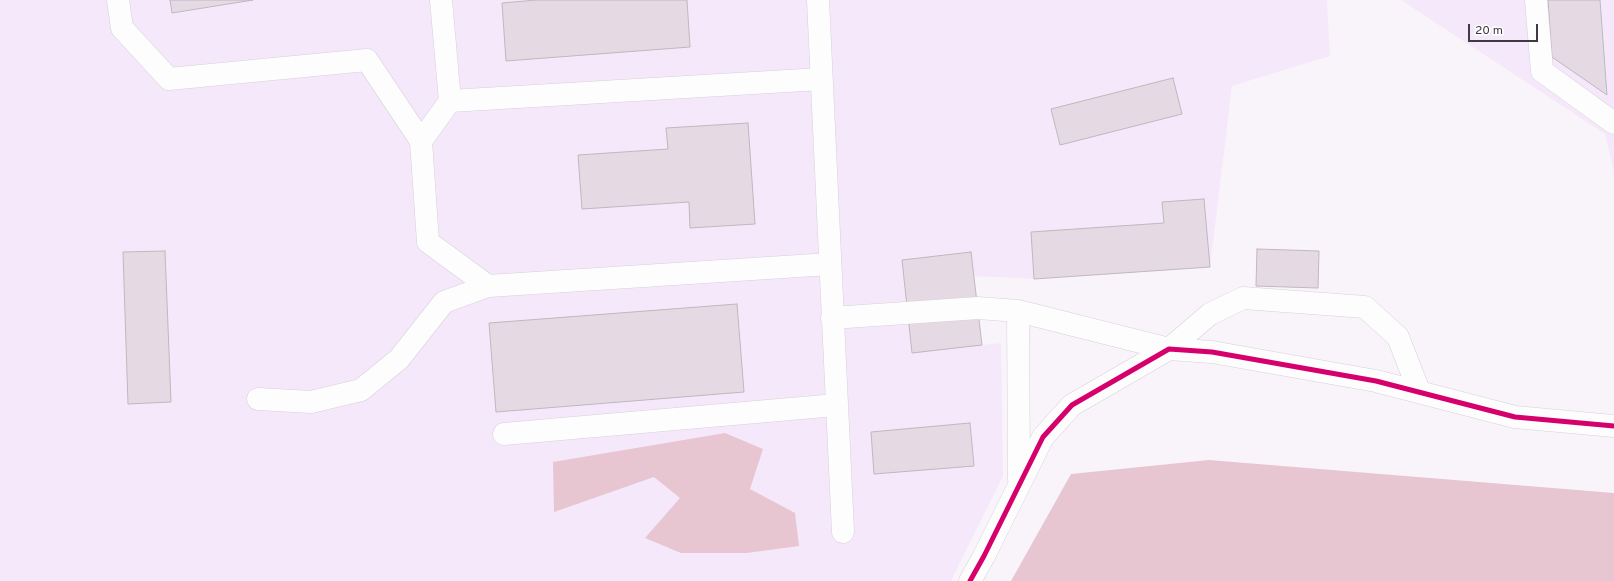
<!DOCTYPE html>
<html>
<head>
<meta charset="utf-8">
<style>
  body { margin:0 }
  #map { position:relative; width:1614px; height:581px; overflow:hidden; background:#f9f4fa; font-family:Overpass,sans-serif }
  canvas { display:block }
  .scale { position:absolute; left:1468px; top:24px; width:70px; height:18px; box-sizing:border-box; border:2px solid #3f3942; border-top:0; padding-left:5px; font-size:12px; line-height:14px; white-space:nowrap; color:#3f3942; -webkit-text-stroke:3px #fff; paint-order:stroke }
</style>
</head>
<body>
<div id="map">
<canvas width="1614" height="581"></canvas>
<div class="scale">20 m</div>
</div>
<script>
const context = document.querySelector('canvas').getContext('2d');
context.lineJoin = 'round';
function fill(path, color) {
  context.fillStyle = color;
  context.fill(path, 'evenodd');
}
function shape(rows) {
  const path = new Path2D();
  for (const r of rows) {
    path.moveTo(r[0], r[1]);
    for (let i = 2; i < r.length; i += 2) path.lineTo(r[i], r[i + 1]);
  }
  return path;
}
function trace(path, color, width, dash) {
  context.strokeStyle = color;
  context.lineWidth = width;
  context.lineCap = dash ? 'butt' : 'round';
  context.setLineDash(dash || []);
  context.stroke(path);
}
fill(shape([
  [0,0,1327,0,1330,56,1232,86,1210,267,1034,279,974,276,982,345,1001,343,1003,476,951,581,0,581],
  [1401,0,1614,0,1614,172,1605,134]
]), '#f6e8fb');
fill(shape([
  [725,433,763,449,750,489,795,513,799,546,747,553,681,553,645,538,680,498,654,477,554,512,553,462],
  [1209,460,1614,493,1614,581,1011,581,1071,474]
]), '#e7c6d2');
const building = shape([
  [170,0,253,0,172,13,170,0],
  [536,0,687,0,690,47,506,61,502,3,536,0],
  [1548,0,1600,0,1607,95,1552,57,1548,0],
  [1173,78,1182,114,1060,145,1051,109,1173,78],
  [748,123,755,224,690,228,689,202,582,209,578,155,668,149,666,128,748,123],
  [1204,199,1210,267,1034,279,1031,232,1164,223,1162,202,1204,199],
  [1257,249,1319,251,1318,288,1256,286,1257,249],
  [165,251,171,402,128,404,123,252,165,251],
  [971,252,982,345,912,353,902,260,971,252],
  [737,304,744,392,496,412,489,323,737,304],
  [970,423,974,466,874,474,871,432,970,423]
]);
fill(building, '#e5dae3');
trace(building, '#bfb8be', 1);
const minor = shape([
  [118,0,122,28,169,79,367,60,421,141],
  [441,0,450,101,421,141,428,242,488,286],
  [818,0,843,532],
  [1536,0,1542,71,1614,123],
  [450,101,821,79],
  [1018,311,1019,479],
  [832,318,978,308,1018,311,1169,349,1212,352,1376,381,1515,417,1614,426],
  [258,399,311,402,361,390,399,359,444,302,488,286,830,264],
  [504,434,836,405],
  [970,581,984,556,1043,437,1072,405,1169,349,1210,314,1243,298,1365,307,1398,337,1419,391]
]);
trace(minor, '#d6d0d8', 23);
trace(minor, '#fefdfe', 22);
trace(shape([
  [970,581,984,556,1043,437,1072,405,1169,349,1212,352,1376,381,1515,417,1614,426]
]), '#d6006c', 5);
</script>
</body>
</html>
